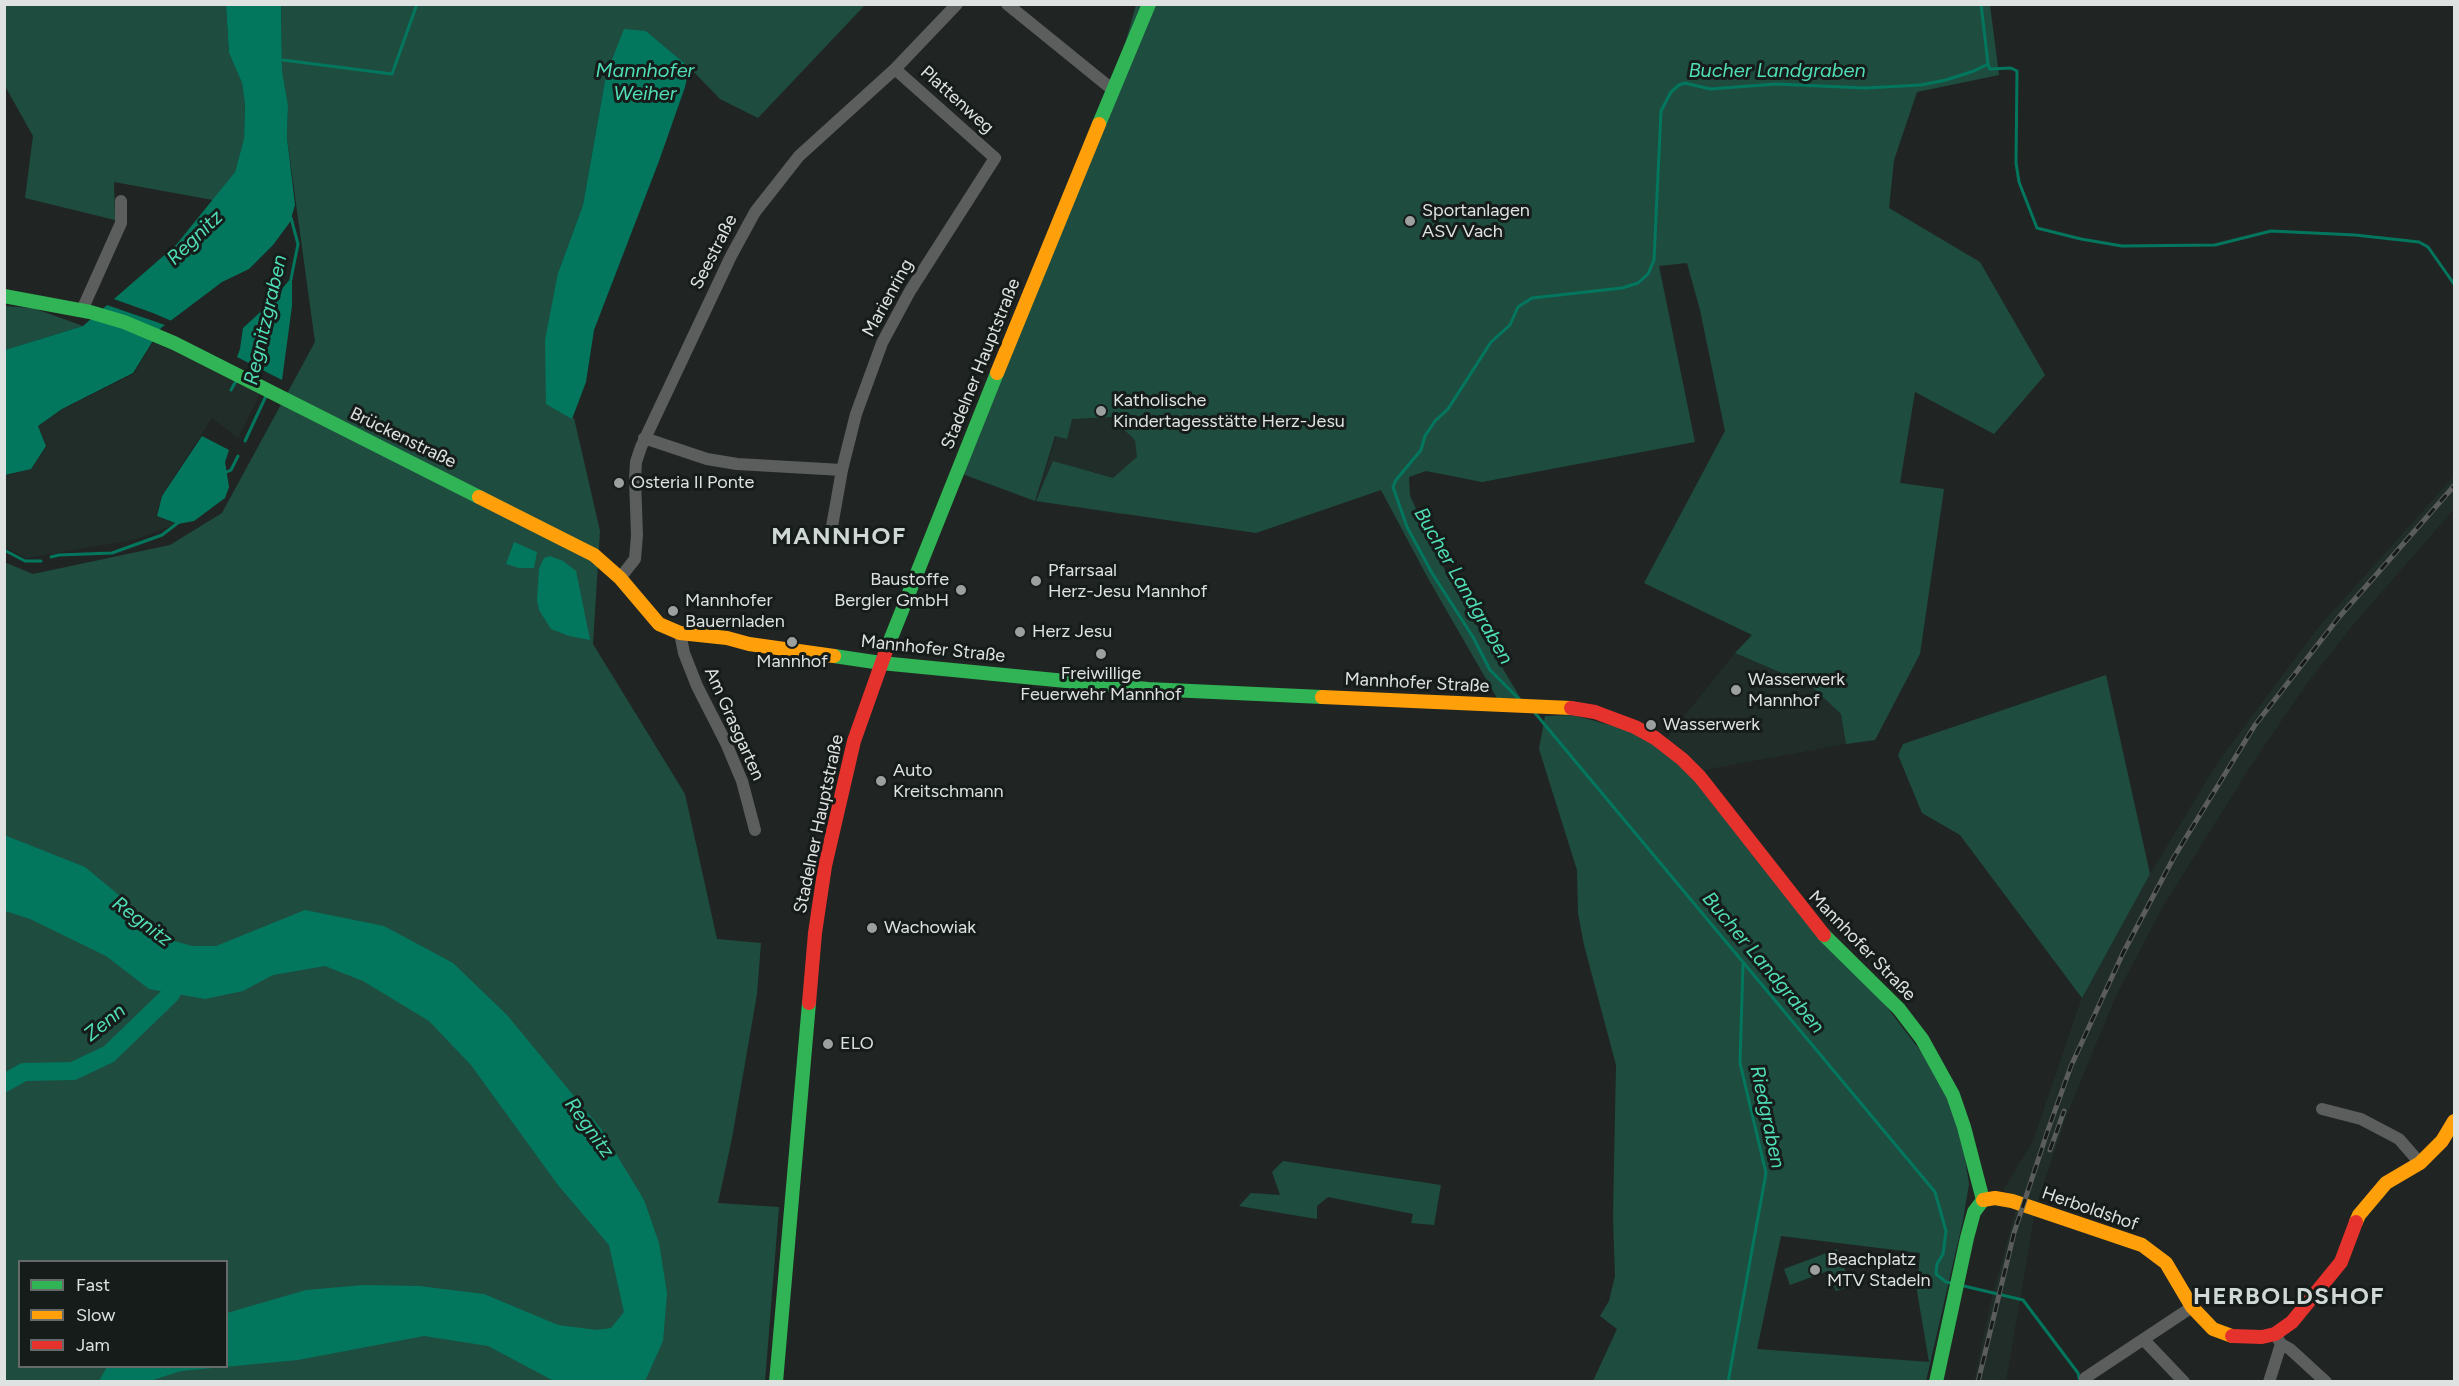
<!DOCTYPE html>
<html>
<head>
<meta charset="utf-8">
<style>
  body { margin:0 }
  #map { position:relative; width:2459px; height:1386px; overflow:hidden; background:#202523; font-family:Figtree,sans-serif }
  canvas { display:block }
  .frame { position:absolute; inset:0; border:6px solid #dee2e0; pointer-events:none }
  .legend { position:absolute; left:18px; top:1260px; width:210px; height:108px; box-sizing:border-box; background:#161c1a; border:2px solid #666b69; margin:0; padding:8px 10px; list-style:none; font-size:18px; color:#dee2e0 }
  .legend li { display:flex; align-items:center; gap:12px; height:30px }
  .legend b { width:30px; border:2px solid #666b69 }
</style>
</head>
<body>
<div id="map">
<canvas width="2459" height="1386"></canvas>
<div class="frame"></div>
<ul class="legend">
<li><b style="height:8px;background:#30b455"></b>Fast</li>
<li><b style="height:8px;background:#ff9f0a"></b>Slow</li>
<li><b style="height:8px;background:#e5322d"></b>Jam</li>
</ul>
</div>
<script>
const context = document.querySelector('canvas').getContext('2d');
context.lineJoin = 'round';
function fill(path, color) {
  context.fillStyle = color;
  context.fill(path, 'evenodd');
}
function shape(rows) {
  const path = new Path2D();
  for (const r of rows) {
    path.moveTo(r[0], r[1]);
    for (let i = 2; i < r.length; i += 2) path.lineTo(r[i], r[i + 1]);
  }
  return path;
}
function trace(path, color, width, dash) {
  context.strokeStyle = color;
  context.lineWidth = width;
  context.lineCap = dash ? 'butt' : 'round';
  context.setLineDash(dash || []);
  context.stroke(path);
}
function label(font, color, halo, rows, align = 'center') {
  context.font = font + ' Figtree,sans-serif';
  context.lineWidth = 6;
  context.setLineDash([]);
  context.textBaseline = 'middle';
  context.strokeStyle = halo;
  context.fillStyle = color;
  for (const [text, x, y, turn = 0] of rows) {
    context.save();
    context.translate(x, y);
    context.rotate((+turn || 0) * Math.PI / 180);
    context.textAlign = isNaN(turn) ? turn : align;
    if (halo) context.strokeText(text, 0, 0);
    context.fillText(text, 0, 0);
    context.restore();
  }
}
fill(shape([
  [154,341,260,394,238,438,212,418,162,495,156,516,177,524,133,540,26,558,5,547,5,476,31,469,47,446,38,426,62,410,134,374],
  [1072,386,1144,435,1123,515,1036,501],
  [2454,476,2454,509,2353,625,2305,686,2247,772,2162,908,2115,998,2068,1112,2036,1206,2006,1381,1974,1382,1992,1297,2019,1198,2003,1190,2033,1141,2082,997,2150,874,2218,762,2317,629],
  [1735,653,1810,685,1841,714,1846,744,1698,771,1665,740]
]), '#202d28');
fill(shape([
  [4,5,226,5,229,53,242,83,245,105,244,140,235,172,213,200,114,182,115,220,25,198,33,136,5,86],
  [281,5,865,5,758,118,720,99,689,67,646,31,606,75,583,205,558,273,571,419,574,418,600,531,593,644,685,794,717,939,761,943,757,994,732,1138,718,1203,779,1207,765,1381,5,1381,4,562,33,574,170,545,222,513,315,342,287,138,288,105,282,70],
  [20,1262,226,1262,226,1366,20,1366],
  [1136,5,1990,5,1999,75,1917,92,1894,160,1889,208,1980,262,2045,375,1994,434,1915,392,1900,483,1944,489,1920,654,1875,740,1846,744,1841,714,1810,685,1735,653,1752,635,1644,583,1725,431,1700,310,1687,263,1659,266,1695,442,1482,482,1426,471,1409,477,1410,496,1448,577,1521,699,1497,698,1429,580,1381,490,1256,533,1036,501,1053,461,1113,478,1137,457,1135,440,1111,417,1072,419,1067,439,1055,436,1035,501,957,472,1111,93],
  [4,306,33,308,83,326,5,350],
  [2106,675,2150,874,2082,998,1960,835,1922,813,1898,755,1903,744],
  [1573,715,1665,740,1850,959,1955,1096,1969,1184,1963,1220,1926,1381,1593,1381,1617,1329,1600,1316,1609,1301,1615,1276,1613,1217,1616,1065,1584,945,1578,913,1577,870,1539,749,1545,716],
  [1781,1236,1920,1253,1917,1291,1929,1362,1757,1349],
  [1283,1161,1441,1185,1434,1225,1411,1223,1413,1214,1328,1197,1317,1206,1317,1219,1239,1206,1251,1193,1280,1195,1272,1172],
  [1837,1249,1851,1286,1836,1291,1828,1271,1790,1285,1784,1269]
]), '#1e4d40');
fill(shape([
  [226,5,281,5,282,70,288,105,287,138,295,205,290,222,273,245,249,269,222,282,161,328,133,373,62,409,38,426,46,446,31,469,5,475,5,350,83,326,176,245,235,172,244,139,245,105,242,83,229,53],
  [624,29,646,31,689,67,685,87,659,161,594,330,586,382,572,419,546,404,545,340,558,273,583,205,606,75],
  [292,277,292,306,282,380,237,357,240,349,243,328,268,305],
  [202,436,229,450,225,462,229,487,225,498,194,521,178,524,157,516,162,496],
  [514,542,537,552,534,568,519,568,506,564],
  [550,556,563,561,576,571,590,640,569,636,551,629,539,610,537,600,539,569,544,558],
  [4,835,85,867,126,901,143,923,160,937,192,946,216,946,305,910,384,926,453,963,507,1015,601,1129,644,1200,659,1243,667,1293,663,1341,645,1381,554,1381,488,1346,424,1336,298,1360,181,1371,150,1381,99,1381,107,1367,226,1366,227,1313,306,1290,364,1285,419,1286,484,1294,558,1325,597,1330,611,1328,624,1312,609,1245,558,1185,471,1065,429,1021,363,981,325,966,273,975,243,991,205,999,149,989,106,956,30,919,5,911]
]), '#03775e');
fill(shape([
  [111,298,153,313,174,322,168,326,104,304]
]), '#202523');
trace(shape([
  [283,60,392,74,417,4],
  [1988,65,1990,69,2011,68,2017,71,2016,163,2019,182,2037,228,2081,239,2122,246,2215,245,2271,231,2355,235,2419,242,2428,247,2454,284],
  [291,218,298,244,291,279],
  [231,390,236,381],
  [245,441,266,396],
  [222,474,231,470,238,456],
  [4,550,25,561,41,561],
  [51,557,59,555,112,553,162,535,179,522],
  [1519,699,1490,670,1473,637,1432,573,1407,527,1393,487,1396,480,1421,450,1425,436,1435,421,1448,409,1491,342,1510,325,1518,307,1532,298,1622,288,1638,283,1648,274,1654,260,1661,111,1671,92,1679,85,1685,83,1710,89,1776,84,1865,88,1921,85,1946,80,1974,71,1988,64,1981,4],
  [1535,713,1935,1192,1946,1231,1943,1254,1937,1264,1936,1274,1946,1282,1952,1283],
  [1964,1286,2023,1300,2078,1373,2080,1382],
  [1728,1382,1766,1173,1740,1063,1743,964]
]), '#03775e', 3);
trace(shape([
  [4,1083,24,1072,73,1071,109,1054,171,994,180,975]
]), '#03775e', 18);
trace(shape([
  [1007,4,1113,90],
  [82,310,121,223,121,201],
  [644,438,707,459,737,464,842,470,856,414,882,343,910,291,995,158,895,69],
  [831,532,842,470],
  [620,578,635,559,637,535,635,480,636,462,641,447,731,256,755,212,799,156,895,69,957,4],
  [680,633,684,653,697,686,726,743,742,781,755,830],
  [2322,1109,2361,1119,2399,1139,2420,1163],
  [2275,1334,2281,1344,2290,1349,2326,1382],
  [2144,1340,2184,1382],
  [2088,1382,2085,1378,2192,1307],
  [2269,1382,2281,1344]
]), '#5c5e5d', 12);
trace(shape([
  [1099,124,1149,4],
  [4,296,90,312,124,322,174,343,479,497],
  [887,648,997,373],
  [834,656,881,663,1148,689,1322,697],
  [1824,935,1899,1009,1922,1039,1953,1095,1964,1127,1983,1200],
  [776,1382,809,1003],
  [1936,1382,1967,1238,1974,1212,1983,1200]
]), '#30b455', 14);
trace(shape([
  [997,373,1099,124],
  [479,497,594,555,620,578,659,624,680,633,727,638,749,644,834,656],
  [1322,697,1571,708],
  [1983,1200,1995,1198,2012,1201,2142,1245,2166,1263,2192,1307,2213,1329,2232,1336],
  [2356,1222,2359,1215,2386,1183,2420,1163,2442,1141,2454,1121]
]), '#ff9f0a', 14);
trace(shape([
  [1571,708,1595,712,1635,727,1655,738,1682,759,1700,777,1824,935],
  [809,1003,815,933,825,866,854,741,887,648],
  [2232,1336,2262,1337,2275,1334,2292,1322,2341,1262,2356,1222]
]), '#e5322d', 14);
const rail = shape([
  [2050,1150,2064,1111],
  [1978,1382,2014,1233,2048,1130,2071,1066,2123,953,2174,857,2255,725,2340,616,2454,486]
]);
trace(rail, '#5a5d5c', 5);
trace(rail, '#161c1a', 3, [9]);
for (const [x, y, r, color] of [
  [1410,221,6,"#9ca09e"],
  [1101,411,6,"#9ca09e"],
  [619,483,6,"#9ca09e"],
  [1036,581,6,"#9ca09e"],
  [961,590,6,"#9ca09e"],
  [673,611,6,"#9ca09e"],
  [1020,632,6,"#9ca09e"],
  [792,642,6,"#9ca09e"],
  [1101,654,6,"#9ca09e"],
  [1736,690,6,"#9ca09e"],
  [1651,725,6,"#9ca09e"],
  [881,781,6,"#9ca09e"],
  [872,928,6,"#9ca09e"],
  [828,1044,6,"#9ca09e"],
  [1815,1270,6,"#9ca09e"]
]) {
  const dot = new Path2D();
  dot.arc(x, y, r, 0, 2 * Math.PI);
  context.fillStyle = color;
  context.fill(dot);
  trace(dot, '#161c1a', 2);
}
label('18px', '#dee2e0', '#161c1a', [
  ["Plattenweg",957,100,42],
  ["Seestraße",714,252,-63],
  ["Marienring",888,298,-61],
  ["Stadelner Hauptstraße",981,364,-68],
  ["Brückenstraße",403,438,26],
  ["Mannhofer Straße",933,649,6],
  ["Mannhofer Straße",1417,683,3],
  ["Am Grasgarten",734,724,66],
  ["Stadelner Hauptstraße",819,824,-78],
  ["Mannhofer Straße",1862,946,46],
  ["Herboldshof",2090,1209,19]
]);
label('18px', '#dee2e0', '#161c1a', [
  ["Sportanlagen",1422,211],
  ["ASV Vach",1422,232],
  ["Katholische",1113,401],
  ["Kindertagesstätte Herz-Jesu",1113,422],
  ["Osteria Il Ponte",631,483],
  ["Pfarrsaal",1048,571],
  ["Herz-Jesu Mannhof",1048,592],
  ["Baustoffe",949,580,"right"],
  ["Bergler GmbH",949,601,"right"],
  ["Mannhofer",685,601],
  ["Bauernladen",685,622],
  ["Herz Jesu",1032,632],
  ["Mannhof",792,662,"center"],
  ["Freiwillige",1101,674,"center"],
  ["Feuerwehr Mannhof",1101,695,"center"],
  ["Wasserwerk",1748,680],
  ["Mannhof",1748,701],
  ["Wasserwerk",1663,725],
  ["Auto",893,771],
  ["Kreitschmann",893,792],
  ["Wachowiak",884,928],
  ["ELO",840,1044],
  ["Beachplatz",1827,1260],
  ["MTV Stadeln",1827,1281]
], 'left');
label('italic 20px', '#50deb7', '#161c1a', [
  ["Mannhofer",645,71],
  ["Weiher",645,94],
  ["Bucher Landgraben",1777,71],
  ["Regnitz",195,238,-44],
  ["Regnitzgraben",266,320,-77],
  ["Bucher Landgraben",1463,586,60],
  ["Regnitz",142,922,37],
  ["Bucher Landgraben",1763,963,50],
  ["Zenn",105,1023,-39],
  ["Riedgraben",1767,1117,78],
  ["Regnitz",589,1128,54]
]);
context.letterSpacing = '1.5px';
label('bold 24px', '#cfd8d4', '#161c1a', [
  ["MANNHOF",839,537],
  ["HERBOLDSHOF",2289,1297]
]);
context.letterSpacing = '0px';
</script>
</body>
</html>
